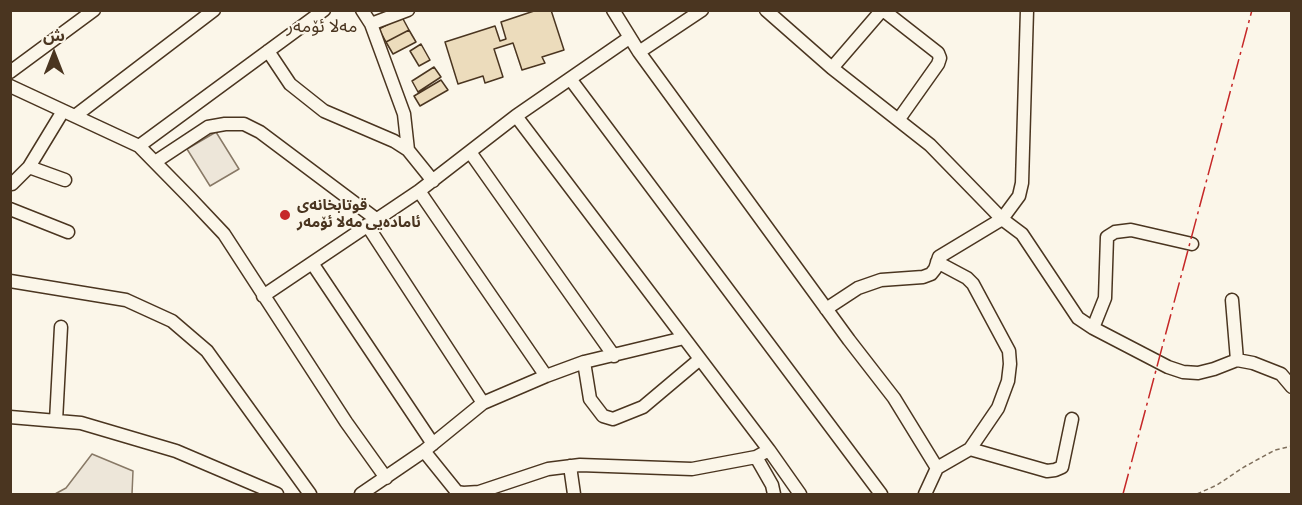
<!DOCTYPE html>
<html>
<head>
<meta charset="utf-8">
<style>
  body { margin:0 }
  #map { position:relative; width:1302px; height:505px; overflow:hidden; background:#fbf6e9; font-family:"Fira Sans Condensed","Noto Sans Arabic",sans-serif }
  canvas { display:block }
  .frame { position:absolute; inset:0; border:12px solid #4a3520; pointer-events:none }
  .north { position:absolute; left:24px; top:24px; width:60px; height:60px; -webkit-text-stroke:4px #fbf6e9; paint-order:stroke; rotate:0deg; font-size:16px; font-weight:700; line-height:24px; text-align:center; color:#4a3520 }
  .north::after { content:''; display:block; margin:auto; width:21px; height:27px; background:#4a3520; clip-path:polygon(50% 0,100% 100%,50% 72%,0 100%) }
</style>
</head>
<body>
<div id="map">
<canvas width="1302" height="505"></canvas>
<div class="frame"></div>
<div class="north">ش</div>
</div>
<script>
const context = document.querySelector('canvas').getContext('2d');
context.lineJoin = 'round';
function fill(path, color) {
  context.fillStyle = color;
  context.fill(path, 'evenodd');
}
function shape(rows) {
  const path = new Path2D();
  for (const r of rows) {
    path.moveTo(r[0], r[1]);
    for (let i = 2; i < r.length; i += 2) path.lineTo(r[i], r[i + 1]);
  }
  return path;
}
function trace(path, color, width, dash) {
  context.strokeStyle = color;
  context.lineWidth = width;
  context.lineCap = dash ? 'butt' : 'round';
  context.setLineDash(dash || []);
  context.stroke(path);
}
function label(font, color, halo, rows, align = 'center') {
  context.font = font + ' "Fira Sans Condensed","Noto Sans Arabic",sans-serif';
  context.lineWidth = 4.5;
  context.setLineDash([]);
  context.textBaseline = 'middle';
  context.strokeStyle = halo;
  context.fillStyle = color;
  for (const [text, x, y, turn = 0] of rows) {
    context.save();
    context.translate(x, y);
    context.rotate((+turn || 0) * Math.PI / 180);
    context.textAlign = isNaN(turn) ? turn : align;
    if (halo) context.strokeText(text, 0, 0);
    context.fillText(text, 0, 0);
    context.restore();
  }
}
const green = shape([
  [216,132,239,169,210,186,187,149,216,132],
  [92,454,133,471,132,494,55,494,66,488,92,454]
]);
fill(green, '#ede6d9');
trace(green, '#887966', 1.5);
const building = shape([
  [537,10,551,10,564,50,542,57,545,63,522,70,513,43,494,49,503,77,485,83,483,76,458,84,445,42,495,26,500,41,506,39,501,22,537,10],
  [402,17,409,30,386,42,379,29,402,17],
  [409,30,416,42,393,54,386,42,409,30],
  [421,44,430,60,419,66,410,51,421,44],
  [434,67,441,77,418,92,412,81,434,67],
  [441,80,448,90,420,106,414,96,441,80]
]);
fill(building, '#ecdcbc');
trace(building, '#4a3520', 1.5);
const minor = shape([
  [362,10,371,24],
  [613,10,639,52,849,340,894,398,937,468,925,494],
  [766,10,832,68,930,145,1002,219,1022,234,1078,318,1093,328,1168,367,1183,372,1198,373,1214,369,1237,360,1253,363,1281,374,1292,387],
  [883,10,938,53,940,58,938,64,899,119],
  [268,51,290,84,324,111,394,141,408,150,433,181],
  [639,52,702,10],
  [832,68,882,10],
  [10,72,94,10],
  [571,80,881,494],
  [10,86,139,146,190,198,224,234,346,422,386,478],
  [75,116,214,10],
  [516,116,769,450,800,494],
  [139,146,324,10],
  [408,150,404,114,371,24,408,10],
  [470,152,614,356],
  [155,162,208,127,225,124,244,124,260,132,376,219],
  [29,167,65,180],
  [12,184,29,167,63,111],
  [419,191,546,376],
  [10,209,68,232],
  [367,225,483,403],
  [937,262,967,278,973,284,1009,351,1010,364,1008,381,998,408,970,449,937,468],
  [312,263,433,444],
  [10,281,126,300,172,321,207,351,310,494],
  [263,296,419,191,516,116,629,38],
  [1232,300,1237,360],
  [826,309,858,288,881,280,923,277,931,274,935,269,939,257,1002,219,1019,196,1022,183,1027,10],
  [1093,328,1105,298,1107,237,1115,232,1131,230,1192,244],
  [584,362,590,399,603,416,613,419,643,407,700,359],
  [10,417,81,423,176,451,277,494],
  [56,421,61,327],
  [970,449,1047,471,1055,470,1062,467,1072,419],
  [424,451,457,492,463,493,479,492,481,494],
  [756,457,772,485,774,494],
  [570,466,574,494],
  [479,492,548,469,580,465,692,469,756,457,769,450],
  [361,494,424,451,483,403,546,376,584,362,684,338]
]);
trace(minor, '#4a3520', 15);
trace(shape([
  [1197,494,1217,485,1244,467,1275,450,1292,446]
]), '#7f6f5c', 1.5, [4.5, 3]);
trace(minor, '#fbf6e9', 12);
trace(shape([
  [1123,494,1252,10]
]), '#c62828', 1.5, [21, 4.5, 3, 4.5]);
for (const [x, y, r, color] of [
  [285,215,6,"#c62828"]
]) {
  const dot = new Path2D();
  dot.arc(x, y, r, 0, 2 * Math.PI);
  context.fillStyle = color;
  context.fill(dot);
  trace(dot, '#fbf6e9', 2);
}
label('bold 15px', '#4a3520', '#fbf6e9', [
  ["قوتابخانەی",297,206],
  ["ئامادەیی مەلا ئۆمەر",297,223]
], 'left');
label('18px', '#4a3520', '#fbf6e9', [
  ["مەلا ئۆمەر",322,27]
]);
</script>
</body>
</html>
